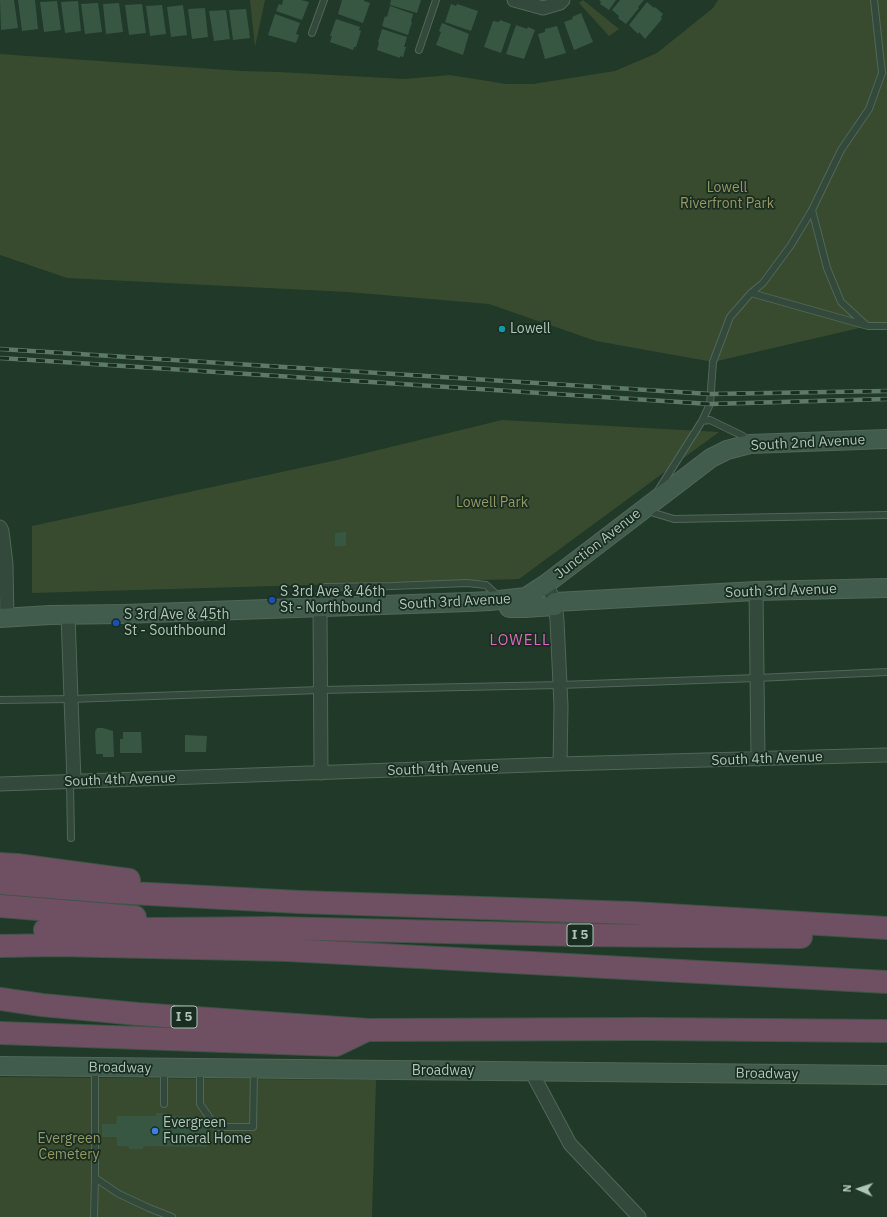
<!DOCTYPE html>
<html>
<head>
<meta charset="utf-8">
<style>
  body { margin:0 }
  #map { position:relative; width:887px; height:1217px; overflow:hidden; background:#203928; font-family:"IBM Plex Sans",sans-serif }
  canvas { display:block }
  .north { position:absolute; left:839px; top:1169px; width:40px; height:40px; -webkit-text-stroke:3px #192d20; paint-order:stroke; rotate:273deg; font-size:11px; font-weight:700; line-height:16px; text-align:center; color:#aec6b7 }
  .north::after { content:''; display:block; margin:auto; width:14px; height:18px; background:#aec6b7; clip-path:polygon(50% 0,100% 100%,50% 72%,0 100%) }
</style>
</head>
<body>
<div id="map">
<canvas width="887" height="1217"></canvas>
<div class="north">N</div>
</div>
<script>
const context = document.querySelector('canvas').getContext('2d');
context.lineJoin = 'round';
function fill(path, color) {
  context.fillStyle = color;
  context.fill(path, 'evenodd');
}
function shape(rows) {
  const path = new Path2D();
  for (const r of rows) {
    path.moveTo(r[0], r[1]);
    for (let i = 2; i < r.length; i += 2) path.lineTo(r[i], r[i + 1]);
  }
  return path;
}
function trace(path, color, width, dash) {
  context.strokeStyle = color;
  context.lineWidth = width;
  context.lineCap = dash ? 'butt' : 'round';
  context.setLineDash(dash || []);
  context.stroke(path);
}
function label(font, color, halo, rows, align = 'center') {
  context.font = font + ' "IBM Plex Sans",sans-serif';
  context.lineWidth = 3.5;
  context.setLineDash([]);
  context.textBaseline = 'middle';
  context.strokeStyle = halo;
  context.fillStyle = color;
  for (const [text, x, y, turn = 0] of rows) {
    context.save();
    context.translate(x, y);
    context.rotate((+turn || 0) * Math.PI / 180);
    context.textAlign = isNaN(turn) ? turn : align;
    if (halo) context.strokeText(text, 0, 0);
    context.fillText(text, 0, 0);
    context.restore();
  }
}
fill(shape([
  [250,0,265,0,255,47],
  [583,0,619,29,609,36,579,3],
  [718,0,887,0,887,326,868,326,713,362,596,341,489,304,348,292,67,278,0,255,0,54,241,71,279,72,404,79,450,75,506,84,533,84,615,71,657,53,713,8],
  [502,420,719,432,519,579,32,593,32,526,337,460],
  [0,1077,376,1080,372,1217,0,1217]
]), '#394b2e');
fill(shape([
  [0,0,14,0,18,28,1,30],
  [18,0,35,0,38,29,22,31],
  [283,0,301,0,309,2,302,20,276,11,279,4,282,5],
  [342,0,364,0,364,1,370,3,363,23,338,14],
  [391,0,421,0,417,13,390,5],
  [599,0,616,0,609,10,600,4,601,2],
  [620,0,644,0,638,7,639,8,626,24,618,18,619,16,612,10],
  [57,1,61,30,44,32,40,2],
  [78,1,81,31,65,33,61,2],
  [647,2,654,8,655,7,663,14,661,17,662,19,645,39,639,32,638,34,629,25],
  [98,3,102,32,85,34,81,4],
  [119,3,123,32,106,34,103,4],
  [142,4,146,33,129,35,125,5],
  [451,4,456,6,457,4,478,11,471,31,445,22],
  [162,5,166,34,150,36,146,6],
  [183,5,187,35,171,37,167,7],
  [390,6,413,14,411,21,412,22,408,35,382,26,385,16,387,17],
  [205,8,208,37,192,39,188,9],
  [246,9,250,38,233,40,229,10],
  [226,10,230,39,214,41,209,11],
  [581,13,593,42,574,50,564,22,573,19,572,17],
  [275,14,300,23,296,34,299,35,296,43,268,35],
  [336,19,360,27,359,30,361,31,356,47,354,47,353,50,330,42,332,36,330,36],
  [500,20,511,24,501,53,484,47,493,21,499,22],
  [442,23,469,34,463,55,436,45,441,32,439,31],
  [516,25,527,29,528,27,535,30,524,59,506,54],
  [557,26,566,53,545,59,538,34,545,32,545,29],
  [382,29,407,37,404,47,406,47,403,57,400,56,400,58,377,50,379,43,378,42],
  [346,532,346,546,335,546,335,533],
  [97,728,103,728,113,731,114,757,103,757,103,754,96,754,95,732],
  [123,732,141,732,142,753,120,753,120,739,123,739],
  [185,735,207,736,206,752,185,752],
  [156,1113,166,1113,166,1116,208,1117,207,1147,143,1146,143,1149,129,1149,129,1146,117,1146,117,1137,102,1137,102,1124,116,1124,117,1116,156,1116]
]), '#385743');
const lane = shape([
  [312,33,324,0],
  [419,50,436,0],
  [812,210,827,268,841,302,866,325],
  [751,293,763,283,791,245,812,210,841,150,869,109,882,73,874,0],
  [702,421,710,404,713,362,730,317,751,293,868,326,887,326],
  [659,489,702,421,710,420,743,436,748,442],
  [651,506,654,513,674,519,887,515],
  [320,605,319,595,325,587,392,586,467,583,486,585,498,596],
  [0,700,71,699,320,690,560,685,757,678,887,672],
  [70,782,71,838],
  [164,1070,164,1104],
  [200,1070,200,1104,216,1127,253,1127,254,1071],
  [95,1178,119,1194,149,1208,172,1217],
  [94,1217,95,1178,95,1069]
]);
const street = shape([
  [514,0,543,8,560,3,563,0],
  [0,527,2,531,6,564,7,618],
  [546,584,555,602,557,620,561,706,560,764],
  [756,591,758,759],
  [320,608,321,773],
  [68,616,74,781],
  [0,784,560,764,887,755],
  [531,1071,570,1144,639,1217]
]);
const secondary = shape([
  [555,602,756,591,887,588],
  [509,608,525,608,555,606],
  [0,618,50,615,124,614,469,602,490,601,526,597,546,584,711,458,727,450,750,444,887,439],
  [0,1066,887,1075]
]);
const highway = shape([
  [0,864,17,865,129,880],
  [0,883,112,892,299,902,633,913,887,928],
  [0,906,135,917],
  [45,930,273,928,575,935,801,937],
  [0,946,57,945,288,950,887,982],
  [0,999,42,1005,138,1014,368,1030,647,1029,887,1031],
  [0,1033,336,1045,365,1031]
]);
trace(lane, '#516759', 8);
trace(street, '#516759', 15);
trace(secondary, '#516759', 20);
trace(highway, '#3e5446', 24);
trace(lane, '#33493b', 6);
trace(street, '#33493b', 13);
trace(secondary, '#415c4c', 18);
trace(highway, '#6f5063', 22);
const rail = shape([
  [0,349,710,394,887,391],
  [0,358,710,404,887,399]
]);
trace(rail, '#5e7968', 4.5);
trace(rail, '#192d20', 3, [9]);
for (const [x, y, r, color] of [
  [502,329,4,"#0f9aa8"],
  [272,600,4,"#1a4fb4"],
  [116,623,4,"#1a4fb4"],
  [155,1131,4,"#3f7fe0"]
]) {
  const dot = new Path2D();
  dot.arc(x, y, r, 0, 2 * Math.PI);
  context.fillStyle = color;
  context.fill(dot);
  trace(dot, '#192d20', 1.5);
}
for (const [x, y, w] of [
  [580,935,26],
  [184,1017,26]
]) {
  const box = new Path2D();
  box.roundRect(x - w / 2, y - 11, w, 22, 3);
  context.fillStyle = '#192d20';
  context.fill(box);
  trace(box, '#aec6b7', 1);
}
label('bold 13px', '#aec6b7', null, [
  ["I 5",580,935],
  ["I 5",184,1017]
]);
label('14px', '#979764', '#192d20', [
  ["Lowell",727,188],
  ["Riverfront Park",727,204],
  ["Lowell Park",492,503],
  ["Evergreen",69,1139],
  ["Cemetery",69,1155]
]);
label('14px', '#aec6b7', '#192d20', [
  ["Lowell",510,329],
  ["S 3rd Ave & 46th",280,592],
  ["St - Northbound",280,608],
  ["S 3rd Ave & 45th",124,615],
  ["St - Southbound",124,631],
  ["Evergreen",163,1123],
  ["Funeral Home",163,1139]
], 'left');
label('14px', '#aec6b7', '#192d20', [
  ["South 2nd Avenue",808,443,-3],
  ["Junction Avenue",598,544,-38],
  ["South 3rd Avenue",781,591,-2],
  ["South 3rd Avenue",455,602,-3],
  ["South 4th Avenue",767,759,-2],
  ["South 4th Avenue",443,769,-2],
  ["South 4th Avenue",120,780,-2],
  ["Broadway",120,1068,1],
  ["Broadway",443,1071],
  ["Broadway",767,1074,1]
]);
context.letterSpacing = '1px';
label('15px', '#db68c3', '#192d20', [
  ["LOWELL",520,641]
]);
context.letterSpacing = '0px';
</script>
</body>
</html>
